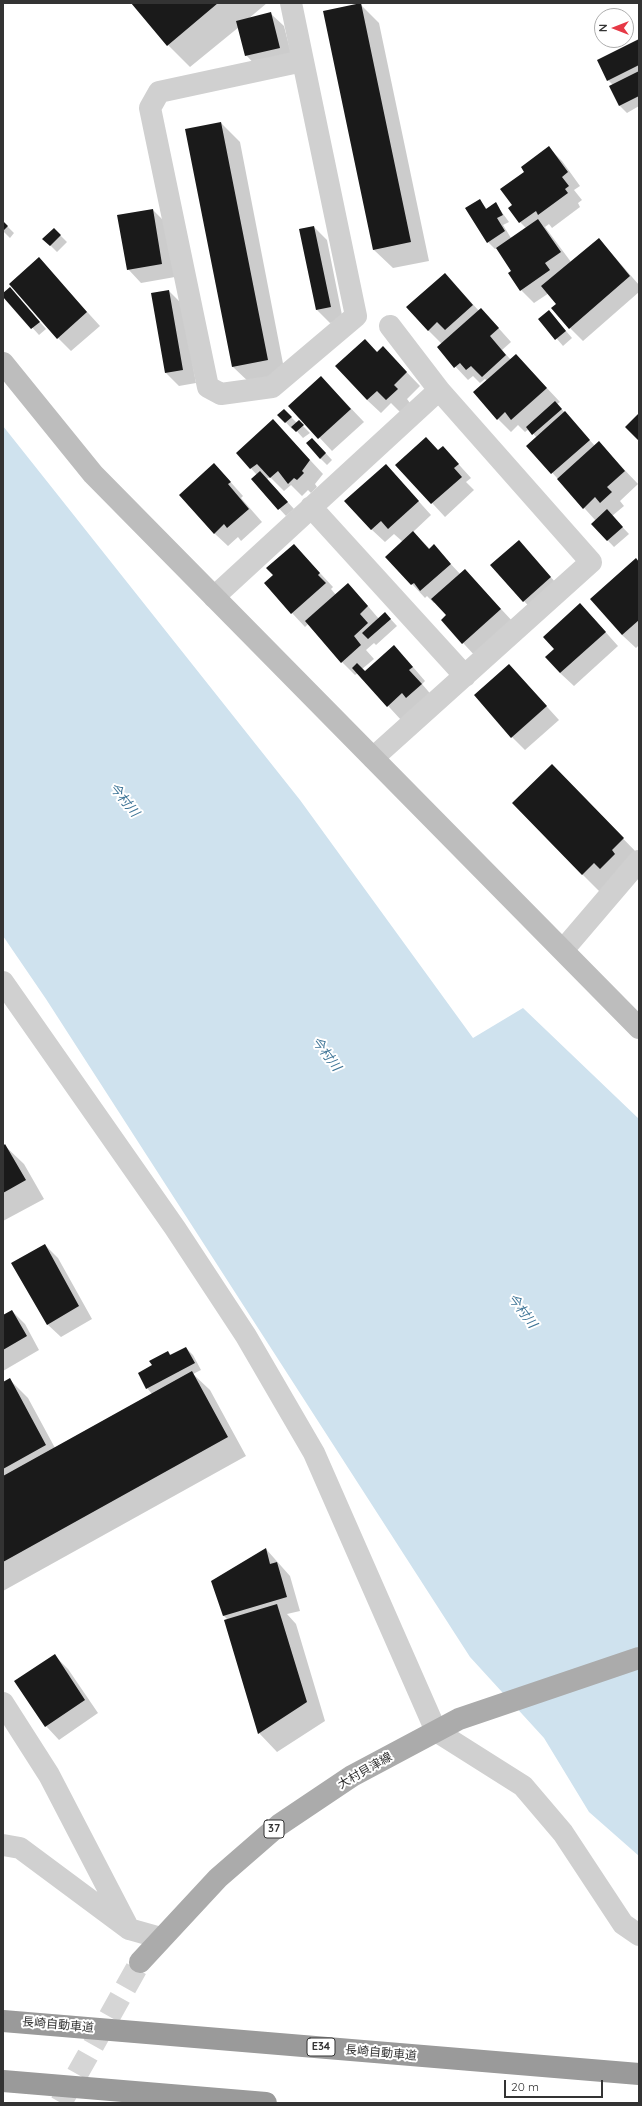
<!DOCTYPE html>
<html>
<head>
<meta charset="utf-8">
<style>
  body { margin:0 }
  #map { position:relative; width:642px; height:2106px; overflow:hidden; background:#fff; font-family:Quicksand,sans-serif }
  canvas { display:block }
  .frame { position:absolute; inset:0; border:4px solid #333; pointer-events:none }
  .north { position:absolute; left:594px; top:8px; width:40px; height:40px; box-sizing:border-box; background:#fff; border:1px solid #adadad; border-radius:50%; rotate:270deg; font-size:11px; font-weight:700; line-height:16px; text-align:center; color:#333 }
  .north::after { content:''; display:block; margin:auto; width:14px; height:18px; background:#e63946; clip-path:polygon(50% 0,100% 100%,50% 72%,0 100%) }
  .scale { position:absolute; left:504px; top:2080px; width:99px; height:18px; box-sizing:border-box; border:2px solid #333; border-top:0; padding-left:5px; font-size:12px; line-height:14px; white-space:nowrap; color:#333; -webkit-text-stroke:3px #fff; paint-order:stroke }
</style>
</head>
<body>
<div id="map">
<canvas width="642" height="2106"></canvas>
<div class="frame"></div>
<div class="north">N</div>
<div class="scale">20 m</div>
</div>
<script>
const context = document.querySelector('canvas').getContext('2d');
context.lineJoin = 'round';
function fill(path, color) {
  context.fillStyle = color;
  context.fill(path, 'evenodd');
}
function shape(rows) {
  const path = new Path2D();
  for (const r of rows) {
    path.moveTo(r[0], r[1]);
    for (let i = 2; i < r.length; i += 2) path.lineTo(r[i], r[i + 1]);
  }
  return path;
}
function trace(path, color, width, dash) {
  context.strokeStyle = color;
  context.lineWidth = width;
  context.lineCap = dash ? 'butt' : 'round';
  context.setLineDash(dash || []);
  context.stroke(path);
}
function label(font, color, halo, rows, align = 'center') {
  context.font = font + ' Quicksand,"Noto Sans JP",sans-serif';
  context.lineWidth = 4;
  context.setLineDash([]);
  context.textBaseline = 'middle';
  context.strokeStyle = halo;
  context.fillStyle = color;
  for (const [text, x, y, turn = 0] of rows) {
    context.save();
    context.translate(x, y);
    context.rotate((+turn || 0) * Math.PI / 180);
    context.textAlign = isNaN(turn) ? turn : align;
    if (halo) context.strokeText(text, 0, 0);
    context.fillText(text, 0, 0);
    context.restore();
  }
}
fill(shape([
  [3,426,300,800,473,1038,523,1008,639,1119,639,1856,589,1812,544,1738,470,1657,46,999,3,936]
]), '#cfe2ee');
fill(shape([
  [133,3,267,3,248,19,270,13,284,26,293,61,259,69,246,55,239,27,190,67,168,45],
  [360,4,379,23,429,261,393,268,374,250,325,12],
  [639,40,639,106,627,113,620,106,610,86,613,85,608,80],
  [221,123,240,142,286,379,252,385,233,367,186,130],
  [549,148,562,161,580,186,574,190,582,200,578,203,580,207,552,228,549,224,545,227,571,262,599,239,639,285,639,292,583,341,570,328,558,304,549,293,534,303,521,290,513,271,497,248,495,249,488,242,467,208,479,200,487,209,495,203,509,222,503,225,511,238,526,228,520,222,513,206,525,172],
  [153,210,166,223,175,277,141,283,128,269],
  [3,222,14,233,10,238,3,231],
  [314,227,327,240,343,320,330,323,317,310,300,229],
  [54,229,67,242,57,252,44,239],
  [39,259,100,326,71,351,58,338],
  [458,288,479,311,494,323,511,342,502,350,511,360,516,355,560,402,557,404,595,446,599,443,638,484,620,501,624,506,612,516,629,534,614,547,592,524,596,521,528,446,537,438,529,429,525,432,518,425,511,432,498,419,487,381,485,379,480,383,473,376,468,380,438,348,442,344,428,330],
  [169,291,182,304,196,383,179,386,166,373,152,294],
  [3,295,16,295,46,329,39,335],
  [549,311,572,338,563,346,540,319],
  [377,353,396,361,420,386,407,399,410,403,400,412,391,403,381,413,367,400],
  [321,377,364,422,332,451,290,406],
  [284,410,297,423,299,422,310,433,303,438,294,428,292,429,279,415],
  [286,434,323,474,315,484,317,487,311,493,308,490,302,496,291,485,284,491,270,477,267,479,294,509,286,516,252,479,257,475,237,453],
  [319,446,332,460,327,465,320,458],
  [443,447,471,478,466,482,474,490,445,517,397,465,439,451],
  [386,465,431,515,413,532,430,549,434,546,461,575,465,570,514,623,476,657,442,620,447,615,436,602,434,603,427,596,425,598,387,557,403,542,394,534,385,542,371,529],
  [227,478,243,496,241,498,262,522,241,541,238,537,228,546,214,533],
  [519,541,563,591,537,615,524,601],
  [294,545,333,587,331,589,336,595,361,598,379,619,385,613,397,626,376,645,374,643,366,650,374,659,362,669,365,672,407,660,425,681,422,684,434,698,401,720,358,673,355,675,342,662,308,624,305,627,292,613,266,583,274,575],
  [639,563,639,645,636,648,622,635],
  [593,618,618,646,574,686,560,673],
  [509,665,559,720,525,750,512,737],
  [570,784,639,855,601,893,582,874],
  [5,1146,24,1164,44,1199,3,1221,3,1147],
  [45,1245,58,1258,92,1319,61,1337,47,1324],
  [12,1311,25,1324,39,1350,3,1371,3,1316],
  [186,1348,193,1355,201,1370,193,1374,210,1390,246,1456,3,1591,3,1383,10,1380,28,1398,55,1448,152,1394,147,1388,139,1373,153,1366,168,1352,172,1356],
  [266,1549,290,1576,300,1611,287,1614,296,1624,325,1721,277,1752,259,1733,228,1620,224,1616,212,1581],
  [55,1656,68,1669,98,1713,59,1740,46,1726]
]), '#0003');
fill(shape([
  [131,3,218,3,167,46],
  [361,3,411,242,373,250,323,11],
  [271,12,280,48,245,56,236,21],
  [639,39,639,65,607,81,597,60],
  [639,71,639,96,619,106,609,86],
  [221,122,268,360,232,367,185,129],
  [549,146,568,172,562,177,569,186,565,189,568,193,538,215,536,211,519,223,508,208,512,205,500,189,524,172,521,167],
  [480,199,486,209,496,202,503,215,497,218,505,231,487,243,465,208],
  [153,209,162,264,127,270,117,215],
  [538,219,561,252,545,263,550,270,520,291,508,273,511,271,496,248],
  [3,221,8,226,3,231],
  [314,226,331,307,316,310,299,229],
  [54,228,61,235,50,246,42,239],
  [599,238,630,276,569,329,551,308,556,304,541,286],
  [39,257,87,312,57,339,9,284],
  [445,273,473,305,445,330,437,322,428,331,406,307],
  [10,287,40,322,31,329,3,297,3,293],
  [169,290,183,370,165,373,151,293],
  [481,308,499,328,490,336,506,355,482,377,471,366,466,370,460,363,454,368,437,347],
  [549,310,566,331,555,340,538,319],
  [365,339,377,352,383,346,407,372,394,385,398,389,386,400,377,391,367,400,335,366],
  [516,354,547,388,511,420,505,412,497,420,473,392],
  [321,376,351,409,318,439,288,406],
  [555,401,562,409,532,435,526,427],
  [284,409,292,417,285,423,277,415],
  [565,411,590,440,551,474,526,446],
  [639,413,639,439,638,440,625,427],
  [273,419,310,460,302,471,304,473,297,480,294,478,288,484,278,471,270,478,257,464,250,469,236,453],
  [299,420,304,425,296,432,291,427],
  [426,437,438,450,443,446,459,464,454,468,462,477,431,504,395,465],
  [312,438,326,453,320,459,306,443],
  [599,441,625,471,607,487,612,492,600,503,595,497,583,509,557,479],
  [214,463,231,482,228,484,249,509,227,528,224,524,214,534,179,495],
  [386,464,419,501,388,529,381,521,371,530,344,501],
  [260,471,288,502,278,510,251,479],
  [607,509,623,527,607,541,591,524],
  [413,531,429,549,434,544,451,564,420,591,414,583,411,585,385,557],
  [519,540,551,577,523,602,490,565],
  [294,544,320,573,318,575,326,583,291,614,264,583,273,575,266,568],
  [636,558,639,562,639,620,622,635,590,599],
  [465,569,501,609,462,644,441,620,446,615,431,599],
  [348,583,368,606,360,614,368,623,354,636,361,645,341,663,305,621],
  [580,603,606,632,560,673,545,657,554,649,543,637],
  [385,612,391,619,368,639,362,633],
  [394,645,413,667,409,670,422,684,406,698,402,693,387,707,352,668,357,663,365,671],
  [509,664,547,706,511,738,474,695],
  [552,764,624,838,612,850,615,854,600,869,594,863,582,875,512,803],
  [5,1144,26,1180,3,1193,3,1146],
  [45,1244,79,1306,47,1325,11,1263],
  [12,1310,27,1336,3,1350,3,1315],
  [186,1347,195,1363,146,1389,138,1373,152,1365,149,1361,168,1351,170,1355],
  [192,1371,228,1437,3,1562,3,1476],
  [10,1378,46,1445,3,1469,3,1382],
  [266,1548,270,1564,277,1562,287,1597,223,1616,211,1581],
  [277,1604,307,1702,258,1734,224,1620],
  [55,1654,85,1700,45,1727,14,1681]
]), '#1a1a1a');
trace(shape([
  [61,2103,140,1962]
]), '#d6d6d6', 22, [22, 11]);
trace(shape([
  [291,3,303,61,356,316,272,387,221,394,208,387,150,108,159,92,303,61],
  [311,507,465,676],
  [214,597,439,390,390,326],
  [373,758,591,562,439,390],
  [563,950,639,861],
  [3,982,175,1228,246,1336,314,1453,436,1731,523,1786,563,1833,623,1924,639,1935],
  [3,1703,49,1775,129,1929],
  [3,1845,20,1848,129,1929,161,1938]
]), '#d0d0d0', 22);
trace(shape([
  [3,363,93,474,639,1028]
]), '#bdbdbd', 22);
trace(shape([
  [140,1962,218,1878,279,1825,352,1776,459,1719,639,1658]
]), '#ababab', 22);
trace(shape([
  [3,2021,639,2074],
  [3,2081,266,2103]
]), '#9a9a9a', 22);
for (const [x, y, w] of [
  [274,1829,20],
  [321,2047,28]
]) {
  const box = new Path2D();
  box.roundRect(x - w / 2, y - 9, w, 18, 3);
  context.fillStyle = '#fff';
  context.fill(box);
  trace(box, '#333', 1);
}
label('bold 11px', '#333', null, [
  ["37",274,1829],
  ["E34",321,2047]
]);
label('12px', '#333', '#fff', [
  ["大村貝津線",365,1771,-30],
  ["長崎自動車道",58,2025,5],
  ["長崎自動車道",381,2053,5]
]);
label('italic 13px', '#3f7597', '#fff', [
  ["今村川",124,800,51],
  ["今村川",326,1054,53],
  ["今村川",522,1311,53]
]);
</script>
</body>
</html>
